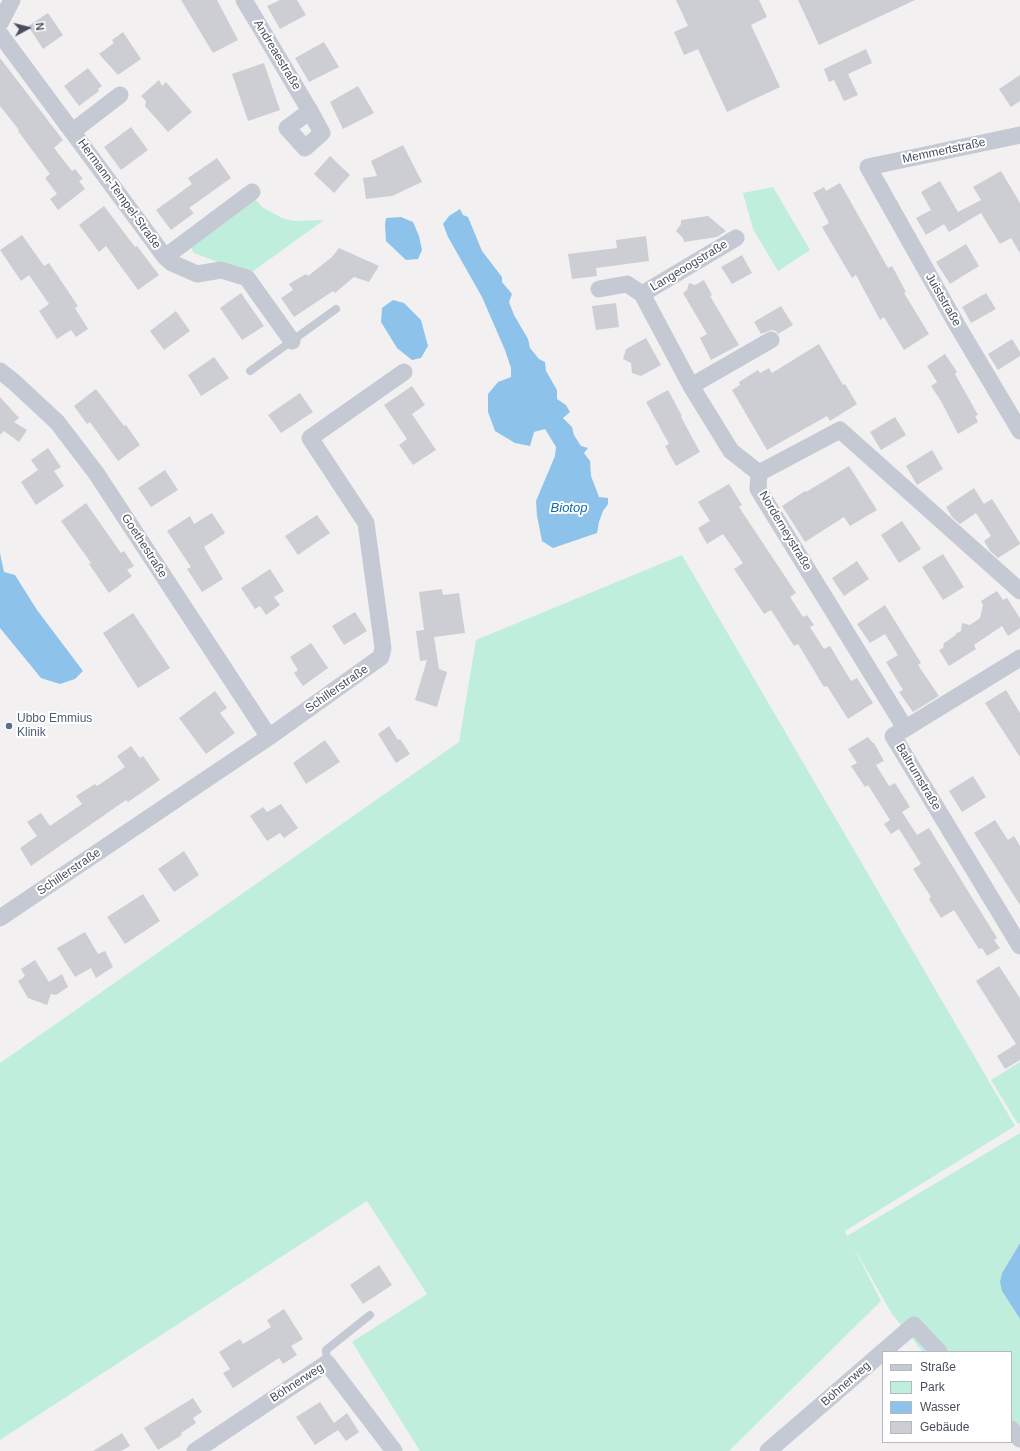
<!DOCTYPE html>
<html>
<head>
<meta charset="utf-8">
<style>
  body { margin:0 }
  #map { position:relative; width:1020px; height:1451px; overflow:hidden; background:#f2f0f0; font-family:Arial,sans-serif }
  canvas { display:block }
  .legend { position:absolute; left:882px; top:1351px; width:130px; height:92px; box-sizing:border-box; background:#fff; border:1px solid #b6b8be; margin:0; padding:5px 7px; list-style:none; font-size:12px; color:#484e5d }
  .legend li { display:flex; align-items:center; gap:8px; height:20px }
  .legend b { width:20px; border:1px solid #b6b8be }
  .north { position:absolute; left:8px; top:8px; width:40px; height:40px; -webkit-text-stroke:3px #fff; paint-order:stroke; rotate:83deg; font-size:11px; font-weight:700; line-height:16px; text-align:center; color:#484e5d }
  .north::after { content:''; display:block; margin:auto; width:14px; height:18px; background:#484e5d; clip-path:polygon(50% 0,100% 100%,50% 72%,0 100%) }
</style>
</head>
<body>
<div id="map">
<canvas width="1020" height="1451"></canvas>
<ul class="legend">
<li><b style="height:5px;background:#c4c9d4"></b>Straße</li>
<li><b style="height:11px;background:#bfefdc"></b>Park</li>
<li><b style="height:11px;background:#8dc3eb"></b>Wasser</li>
<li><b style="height:11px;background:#cdced4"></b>Gebäude</li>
</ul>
<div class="north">N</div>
</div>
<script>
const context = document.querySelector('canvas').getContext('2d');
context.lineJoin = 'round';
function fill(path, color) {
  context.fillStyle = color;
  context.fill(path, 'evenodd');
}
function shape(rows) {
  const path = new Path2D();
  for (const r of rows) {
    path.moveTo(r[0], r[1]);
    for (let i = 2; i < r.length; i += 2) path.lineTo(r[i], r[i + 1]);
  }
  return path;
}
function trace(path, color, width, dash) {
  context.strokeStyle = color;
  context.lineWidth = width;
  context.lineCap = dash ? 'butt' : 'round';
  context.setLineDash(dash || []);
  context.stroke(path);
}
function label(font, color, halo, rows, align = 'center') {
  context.font = font + ' Arial,sans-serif';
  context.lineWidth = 4;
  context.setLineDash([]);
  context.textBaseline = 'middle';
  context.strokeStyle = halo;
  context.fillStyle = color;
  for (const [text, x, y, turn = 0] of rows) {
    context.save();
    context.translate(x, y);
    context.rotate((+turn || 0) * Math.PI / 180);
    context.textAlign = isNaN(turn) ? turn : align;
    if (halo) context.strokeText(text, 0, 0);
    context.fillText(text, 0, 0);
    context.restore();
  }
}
fill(shape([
  [773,187,810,250,778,271,753,229,743,193],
  [253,197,262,207,282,218,293,221,324,220,249,274,194,253,189,244],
  [682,555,1015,1126,845,1231,847,1236,1020,1133,1020,1243,1002,1273,1002,1291,1020,1319,1020,1448,1011,1440,1011,1352,923,1352,892,1314,853,1246,881,1301,729,1451,420,1451,352,1342,427,1294,367,1201,0,1440,0,1063,459,742,476,640],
  [1020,1062,1020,1123,1018,1124,991,1080]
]), '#bfefdc');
fill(shape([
  [460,209,463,215,468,217,482,251,502,277,502,282,512,294,509,302,514,315,528,339,530,348,539,359,545,362,546,371,557,390,557,399,566,405,570,412,563,418,572,427,574,435,581,446,588,448,584,453,590,461,591,476,599,497,608,498,608,504,603,511,599,522,597,533,553,548,542,541,537,516,536,501,555,456,556,447,545,429,534,432,530,446,515,443,495,431,488,412,488,394,498,382,511,377,511,368,505,350,482,297,448,237,443,224,449,216],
  [401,217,413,222,419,236,422,250,418,259,406,260,386,241,385,224,386,218],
  [393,300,404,303,421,320,428,346,421,358,412,360,397,348,381,322,382,308],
  [0,553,4,572,15,575,37,610,83,671,75,679,60,684,41,678,0,628],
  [1020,1243,1020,1319,1002,1291,1000,1282,1002,1273]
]), '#8dc3eb');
fill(shape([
  [181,0,217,0,238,40,213,53],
  [280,0,297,0,306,15,280,29,267,6],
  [676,0,759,0,767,17,751,25,780,87,727,112,698,49,684,55,674,32,688,26],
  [798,0,915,0,819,45],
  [48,13,63,35,43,49,28,26],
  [123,32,141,59,118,75,99,54,114,43,112,40],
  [324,42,339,67,309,82,295,58],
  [866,49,872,63,848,74,858,95,844,101,834,80,829,82,824,69],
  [0,58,63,140,54,148,72,171,75,169,83,179,79,181,85,189,58,210,50,199,57,194,45,178,50,174,18,131,19,130,0,106],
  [264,63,280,110,248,121,232,74],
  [88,68,102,86,98,89,99,91,79,106,64,86],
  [1020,75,1020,101,1011,107,999,89],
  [159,80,162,86,166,82,192,112,168,132,145,106,146,101,141,96],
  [358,86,374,113,343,129,330,102],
  [131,127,148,150,121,170,104,147],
  [403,145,422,182,392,196,366,199,363,178,377,176,371,161],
  [330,156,350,175,334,193,314,174],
  [217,158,231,178,189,208,194,213,171,230,156,210,192,184,188,178],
  [1001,171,1020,203,1020,253,1011,238,1000,244,981,213,949,232,944,224,926,235,916,218,931,210,921,192,940,181,958,212,981,200,973,187],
  [840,183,888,268,892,266,906,292,904,293,929,334,904,350,884,317,880,320,856,275,852,278,822,227,829,223,813,193,824,187,826,191],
  [104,206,135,247,137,246,159,275,138,290,106,246,99,252,79,225],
  [708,216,726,231,717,237,684,242,683,238,676,231,681,224,681,220],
  [22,235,44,266,49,263,78,306,75,308,88,329,76,337,71,330,57,339,39,311,49,304,29,275,21,281,0,250],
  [646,236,649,261,596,268,597,276,572,279,568,254,617,248,616,240],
  [966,244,979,266,950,284,936,262],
  [339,248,379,266,369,282,354,277,335,293,333,291,294,317,281,298,293,290,289,284,306,274,308,276,332,257],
  [742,255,752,273,732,284,721,267],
  [704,280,712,295,710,296,739,345,711,360,700,338,707,334,683,293,687,290,689,283,695,285],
  [241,293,264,326,242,340,220,308],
  [986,293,996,309,971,323,962,307],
  [616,303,619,327,596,330,592,306],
  [781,306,793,325,778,334,776,331,771,330,761,334,754,322],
  [176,311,190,331,164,350,150,331],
  [646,338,661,365,641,376,632,373,631,363,623,359,626,349],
  [1012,339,1020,352,1020,356,998,370,988,354],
  [819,344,843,385,845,384,857,404,830,421,827,416,767,450,732,390,740,385,739,382,758,370,760,373,769,368,772,373],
  [945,354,957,372,955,374,978,415,975,416,978,422,958,434,941,401,931,386,937,382,927,366],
  [214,357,229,378,201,396,188,375],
  [412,386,425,405,412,414,436,450,413,465,399,445,407,439,384,405],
  [96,389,124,426,126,425,140,445,118,461,90,422,87,424,74,406],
  [668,390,682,416,681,417,700,452,676,466,665,446,669,444,646,402],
  [300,393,313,412,281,433,268,415],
  [0,397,19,418,14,422,27,430,19,442,4,431,0,435],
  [895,417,906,435,881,450,870,432],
  [48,448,61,467,54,471,64,486,36,505,21,482,38,470,31,460],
  [932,450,943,469,917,485,906,466],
  [849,466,877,510,850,526,844,517,805,542,782,506,805,491,806,492],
  [165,470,178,490,151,507,138,488],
  [729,484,742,505,739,507,796,593,790,597,803,617,807,615,814,625,810,627,824,649,830,646,851,681,857,678,873,703,848,719,827,686,824,687,798,644,794,646,771,610,764,614,734,569,743,563,723,534,707,544,698,528,710,521,698,502],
  [974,488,984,504,992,499,1020,543,1020,544,998,558,990,551,984,541,991,536,976,513,960,524,952,517,946,507],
  [86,503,121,553,124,551,134,566,127,570,132,576,109,593,89,564,91,563,61,521],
  [212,513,225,533,204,547,223,579,202,592,187,569,191,567,167,531,190,516,194,524],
  [317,515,330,533,298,555,285,536],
  [902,521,921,549,899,563,881,535],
  [943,554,964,587,943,600,922,567],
  [857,561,869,579,844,596,832,578],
  [270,569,284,591,274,597,280,605,266,615,260,606,255,609,241,588],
  [442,589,443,595,459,593,465,633,434,637,439,669,447,672,437,707,415,700,427,660,420,661,416,631,424,630,419,592],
  [997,591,1003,600,1007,598,1020,618,1020,628,1008,636,1002,626,974,645,976,649,949,666,939,650,943,648,944,643,956,635,955,634,961,631,962,623,970,625,980,618,983,605,981,601],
  [885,605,921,663,918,665,939,696,913,712,899,692,903,690,886,662,898,655,885,634,870,643,857,624],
  [355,612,367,631,344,645,332,626],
  [133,613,170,668,138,688,103,633],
  [311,643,328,668,303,686,294,673,298,670,290,657],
  [1006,690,1020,713,1020,757,985,703],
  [215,691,227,708,220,713,235,733,206,754,179,718],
  [389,726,398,740,400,739,410,754,396,763,378,734],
  [868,737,873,743,874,743,884,761,876,765,889,786,895,783,910,807,902,812,917,835,929,828,997,938,994,940,1000,948,987,956,982,948,979,949,954,910,941,918,929,899,931,897,913,869,921,864,899,829,891,834,884,824,890,820,868,785,865,787,851,766,857,763,848,749],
  [325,740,340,762,306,784,293,763],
  [131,746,140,758,143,756,160,780,128,802,126,800,31,866,20,848,37,836,27,822,41,813,50,826,82,804,76,796,95,784,97,786,125,767,117,756],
  [973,776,986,797,962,812,949,791],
  [281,804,298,828,284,838,280,833,267,841,250,816,263,807,267,812],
  [995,820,1008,840,1014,836,1020,846,1020,905,974,833],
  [184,851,199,875,174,892,158,869],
  [143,894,160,921,125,944,107,917],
  [85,932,98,954,105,951,113,967,96,978,91,968,75,977,57,948],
  [35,960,49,982,62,974,68,987,56,995,51,994,47,1005,28,998,18,981,25,976,21,969],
  [999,966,1020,998,1020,1060,1005,1069,997,1056,1016,1044,976,981],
  [379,1265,392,1285,363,1304,350,1285],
  [284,1309,303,1339,291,1346,297,1355,283,1364,279,1358,233,1388,223,1373,230,1369,219,1352,240,1339,243,1344,271,1327,267,1320],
  [193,1398,202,1412,193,1418,196,1423,181,1433,182,1435,158,1450,144,1428],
  [320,1402,334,1423,347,1413,359,1432,346,1441,338,1430,315,1445,296,1417],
  [122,1433,130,1446,121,1451,93,1451]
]), '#cdced4');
trace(shape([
  [250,371,336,309],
  [327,1363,326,1350,370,1315]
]), '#c4c9d4', 8);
trace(shape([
  [244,0,310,111,322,133,305,148,287,128,310,111],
  [0,23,12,0],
  [0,34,165,257,172,263,197,274,221,270,247,278,292,341],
  [73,131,120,95],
  [1020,135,868,167,957,325,1020,431],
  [736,238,642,294,691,386,731,451,759,473],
  [165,257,252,192],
  [599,289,627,284,642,294],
  [0,371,14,382,57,422,96,473,269,737],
  [691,386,771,340],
  [1020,658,893,736,1020,946],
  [905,728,758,489,759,473,840,430,1020,591],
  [0,918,269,737,381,657,383,648,366,523,310,438,404,372],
  [1011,1429,1020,1439],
  [195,1451,327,1363,394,1451],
  [768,1451,914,1325,939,1352]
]), '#c4c9d4', 17);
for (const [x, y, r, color] of [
  [9,726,4,"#5c6f8a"]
]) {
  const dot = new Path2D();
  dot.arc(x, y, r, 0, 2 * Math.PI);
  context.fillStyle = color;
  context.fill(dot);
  trace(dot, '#fff', 1.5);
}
label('12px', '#484e5d', '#fff', [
  ["Andreaestraße",277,55,59],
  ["Memmertstraße",944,151,-12],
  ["Hermann-Tempel-Straße",119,194,54],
  ["Langeoogstraße",689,266,-31],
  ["Juiststraße",943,300,60],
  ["Norderneystraße",785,531,59],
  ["Goethestraße",144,546,57],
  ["Schillerstraße",337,689,-35],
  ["Baltrumstraße",918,777,59],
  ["Schillerstraße",69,872,-34],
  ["Böhnerweg",297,1383,-33],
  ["Böhnerweg",846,1384,-41]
]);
label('12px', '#4e5e75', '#fff', [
  ["Ubbo Emmius",17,719],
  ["Klinik",17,733]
], 'left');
label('italic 13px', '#0e68aa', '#fff', [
  ["Biotop",569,508]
]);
</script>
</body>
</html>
